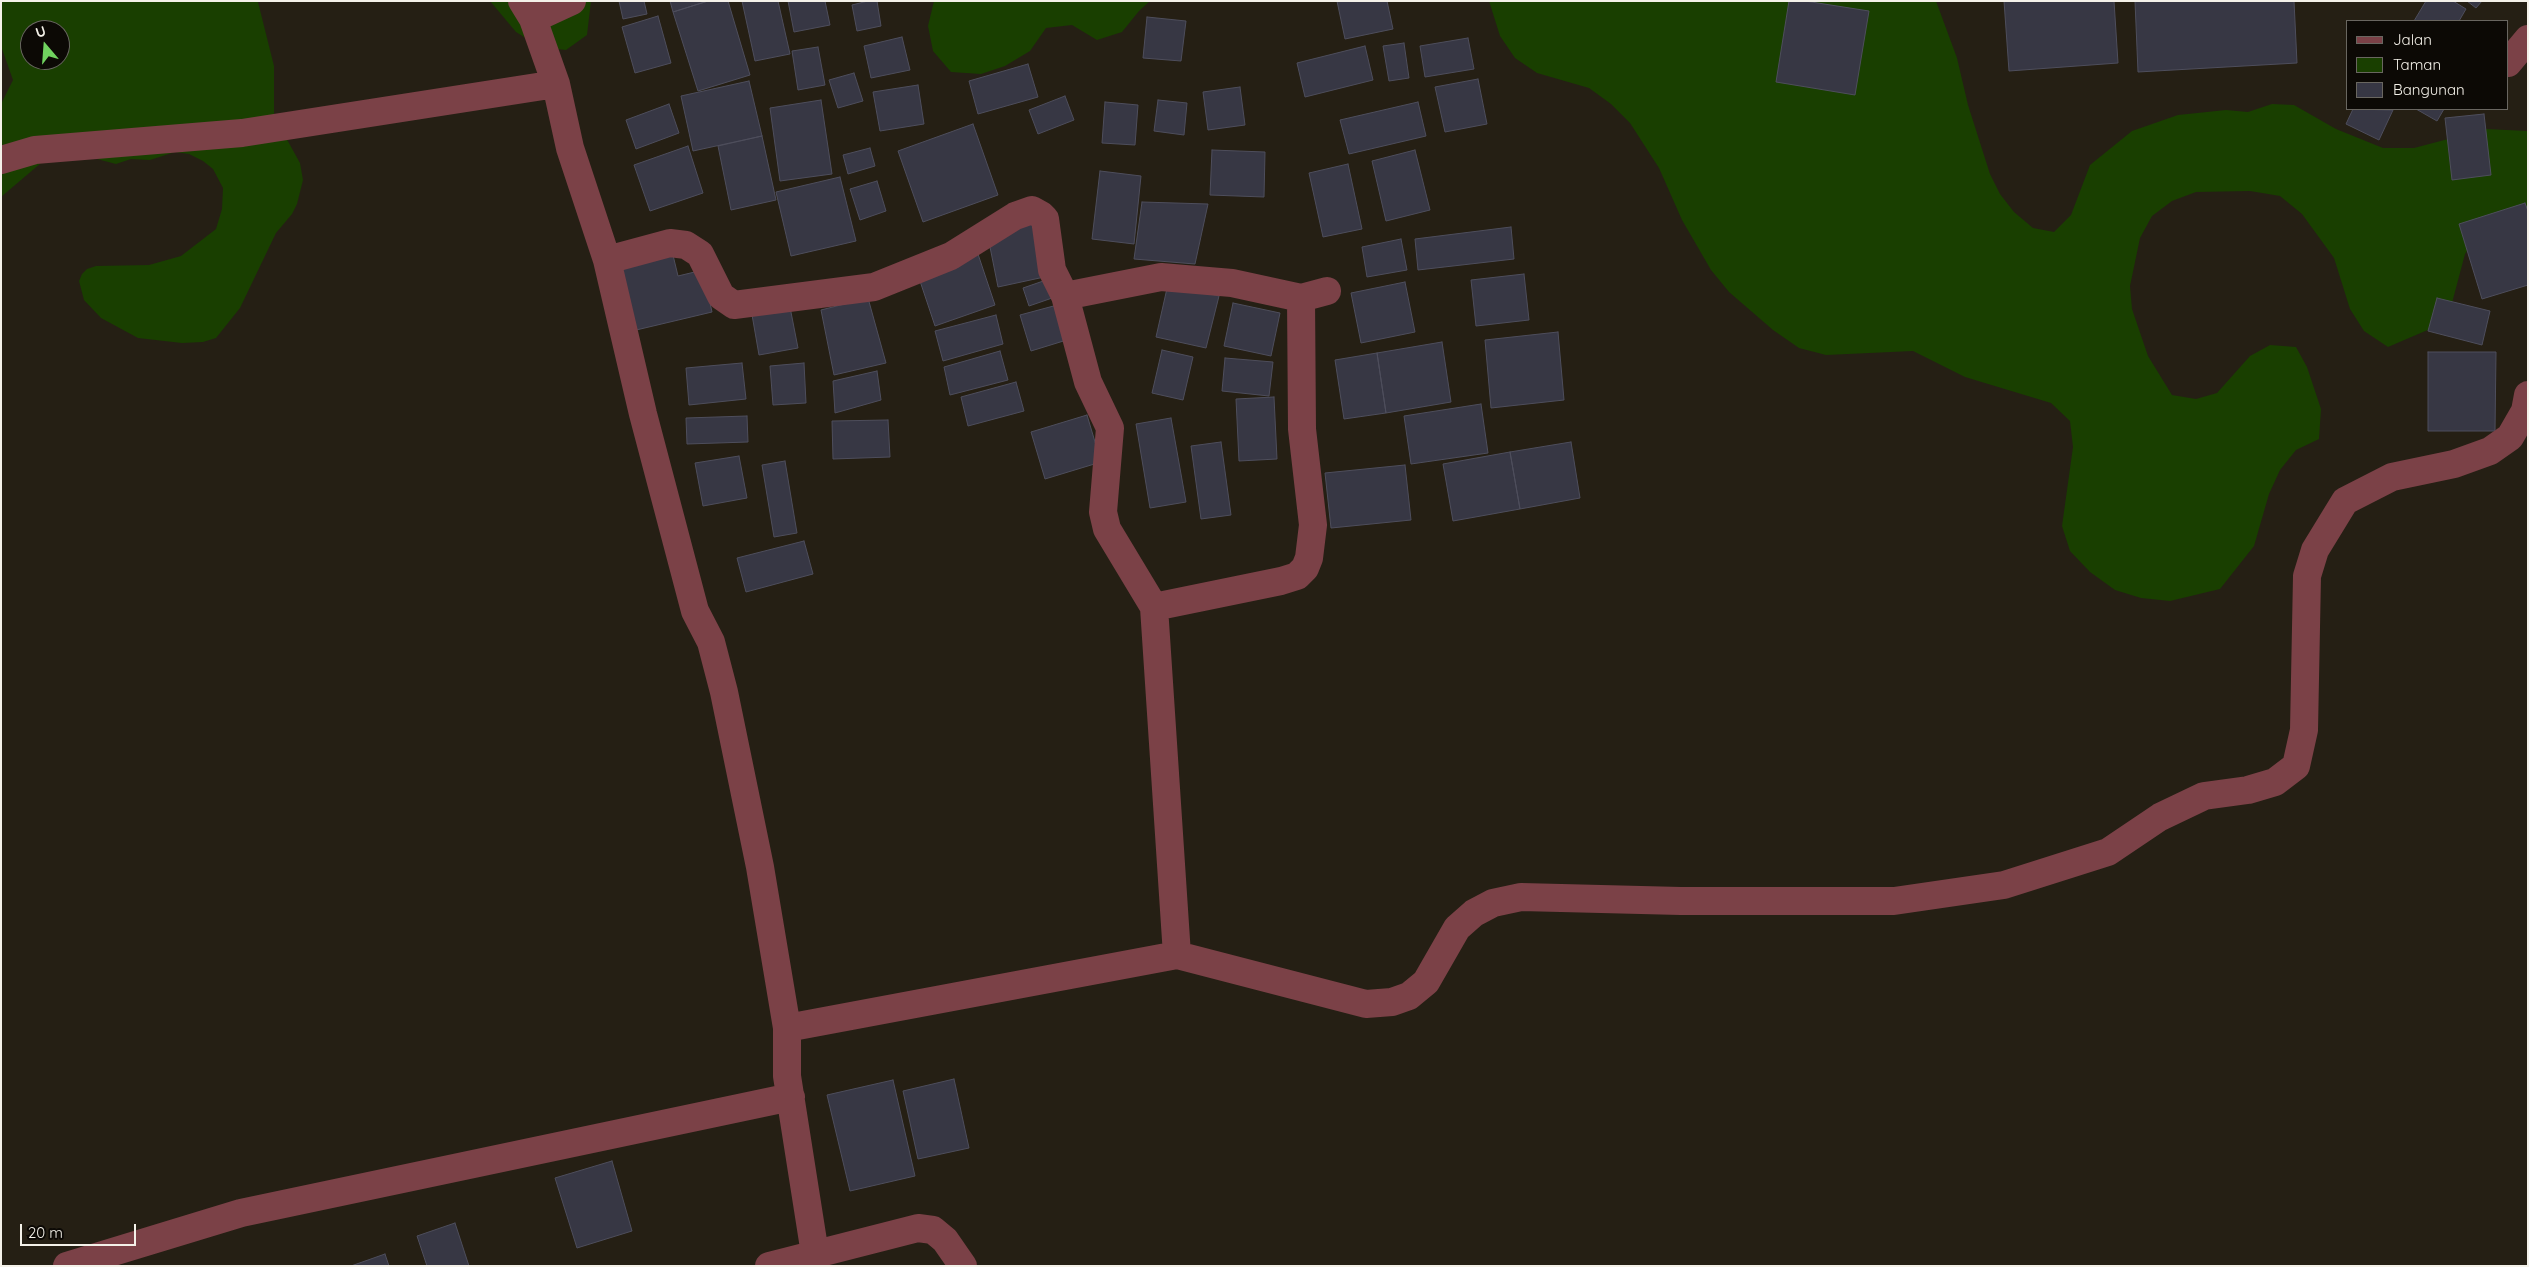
<!DOCTYPE html>
<html>
<head>
<meta charset="utf-8">
<style>
  body { margin:0 }
  #map { position:relative; width:2529px; height:1267px; overflow:hidden; background:#251f14; font-family:Quicksand,sans-serif }
  canvas { display:block }
  .frame { position:absolute; inset:0; border:2px solid #f4f1e9; pointer-events:none }
  .legend { position:absolute; left:2346px; top:20px; width:162px; height:90px; box-sizing:border-box; background:#0c0905; border:1px solid #696660; margin:0; padding:6px 9px; list-style:none; font-size:15px; color:#f4f1e9 }
  .legend li { display:flex; align-items:center; gap:10px; height:25px }
  .legend b { width:25px; border:1px solid #696660 }
  .north { position:absolute; left:20px; top:20px; width:50px; height:50px; box-sizing:border-box; background:#0c0905; border:1px solid #696660; border-radius:50%; rotate:342deg; font-size:14px; font-weight:700; line-height:20px; text-align:center; color:#f4f1e9 }
  .north::after { content:''; display:block; margin:auto; width:18px; height:22px; background:#70d35f; clip-path:polygon(50% 0,100% 100%,50% 72%,0 100%) }
  .scale { position:absolute; left:20px; top:1224px; width:116px; height:22px; box-sizing:border-box; border:2px solid #f4f1e9; border-top:0; padding-left:6px; font-size:15px; line-height:18px; white-space:nowrap; color:#f4f1e9; -webkit-text-stroke:4px #0c0905; paint-order:stroke }
</style>
</head>
<body>
<div id="map">
<canvas width="2529" height="1267"></canvas>
<div class="frame"></div>
<ul class="legend">
<li><b style="height:6px;background:#7b4147"></b>Jalan</li>
<li><b style="height:14px;background:#193f00"></b>Taman</li>
<li><b style="height:14px;background:#373744"></b>Bangunan</li>
</ul>
<div class="north">U</div>
<div class="scale">20 m</div>
</div>
<script>
const context = document.querySelector('canvas').getContext('2d');
context.lineJoin = 'round';
function fill(path, color) {
  context.fillStyle = color;
  context.fill(path, 'evenodd');
}
function shape(rows) {
  const path = new Path2D();
  for (const r of rows) {
    path.moveTo(r[0], r[1]);
    for (let i = 2; i < r.length; i += 2) path.lineTo(r[i], r[i + 1]);
  }
  return path;
}
function trace(path, color, width, dash) {
  context.strokeStyle = color;
  context.lineWidth = width;
  context.lineCap = dash ? 'butt' : 'round';
  context.setLineDash(dash || []);
  context.stroke(path);
}
fill(shape([
  [1,1,258,2,274,66,274,116,300,163,303,180,297,204,292,214,276,233,240,308,216,338,203,342,182,343,138,338,101,318,84,300,79,281,82,274,87,269,96,266,149,265,181,256,216,229,222,209,223,188,213,169,203,161,189,154,175,152,150,160,131,159,116,164,93,158,41,163,1,197,1,104,13,80,1,46],
  [30,30,60,30,60,60,30,60],
  [490,1,591,1,587,35,566,50,540,47,516,32],
  [934,1,1150,1,1139,11,1122,32,1097,40,1072,25,1046,28,1030,51,1005,66,981,74,951,72,933,51,928,26],
  [1489,1,1936,1,1957,58,1968,105,1990,174,2000,194,2014,212,2033,228,2054,232,2071,215,2090,165,2132,131,2178,115,2226,110,2248,112,2272,104,2294,105,2336,129,2383,148,2414,148,2486,129,2528,131,2528,209,2480,231,2465,254,2452,303,2437,326,2388,347,2364,331,2350,309,2334,258,2302,214,2280,196,2250,191,2196,192,2172,201,2152,216,2140,238,2130,286,2132,309,2148,356,2172,395,2196,399,2217,393,2250,356,2270,345,2296,347,2307,367,2321,409,2319,439,2296,450,2280,470,2269,494,2254,546,2220,589,2170,601,2141,598,2115,590,2090,572,2070,551,2062,526,2073,447,2070,421,2051,403,1965,377,1913,351,1826,355,1799,348,1773,330,1729,292,1711,270,1682,220,1659,168,1630,123,1611,104,1589,88,1537,73,1515,58,1500,36]
]), '#193f00');
const building = shape([
  [619,1,644,1,647,14,623,19,619,1],
  [670,1,708,1,673,12,670,1],
  [708,1,728,1,750,75,698,91,673,12,708,1],
  [742,1,778,1,790,54,755,61,742,1],
  [788,1,825,1,830,25,794,32,788,1],
  [868,1,877,1,881,26,857,31,852,5,868,1],
  [1337,1,1387,1,1393,29,1345,39,1337,1],
  [1789,1,1805,1,1869,11,1855,95,1776,82,1789,1],
  [2004,1,2114,1,2118,63,2009,71,2004,1],
  [2135,1,2294,1,2297,63,2138,72,2135,1],
  [2426,1,2453,1,2466,9,2459,21,2414,21,2426,1],
  [2467,1,2482,1,2476,8,2467,1],
  [658,16,671,63,635,73,622,27,658,16],
  [1147,17,1186,21,1181,61,1143,58,1147,17],
  [902,37,910,70,871,78,864,46,902,37],
  [1468,38,1474,69,1425,77,1420,46,1468,38],
  [1404,43,1409,78,1389,81,1383,46,1404,43],
  [1365,46,1373,80,1305,97,1297,63,1365,46],
  [818,47,825,85,798,90,792,51,818,47],
  [1028,64,1038,97,978,114,969,81,1028,64],
  [854,73,863,101,838,108,829,80,854,73],
  [1478,79,1487,124,1445,132,1435,87,1478,79],
  [749,81,762,136,693,151,681,96,749,81],
  [918,85,924,124,880,131,873,92,918,85],
  [1240,87,1245,125,1208,130,1203,92,1240,87],
  [1065,96,1074,120,1038,134,1029,110,1065,96],
  [821,100,832,174,780,181,770,108,821,100],
  [1158,100,1187,103,1184,135,1154,131,1158,100],
  [1105,102,1138,105,1135,145,1102,143,1105,102],
  [1418,102,1426,136,1349,154,1340,120,1418,102],
  [669,104,679,133,636,149,626,120,669,104],
  [2353,109,2393,110,2379,140,2346,124,2353,109],
  [2416,109,2444,109,2437,121,2416,109],
  [2484,114,2491,175,2452,180,2445,118,2484,114],
  [973,124,998,195,923,222,898,151,973,124],
  [762,136,776,200,731,210,718,146,762,136],
  [688,146,703,193,650,211,634,165,688,146],
  [870,148,875,166,848,174,843,155,870,148],
  [1212,150,1265,152,1264,197,1210,195,1212,150],
  [1415,150,1430,210,1386,221,1372,161,1415,150],
  [1348,164,1362,229,1323,237,1309,173,1348,164],
  [1100,171,1141,176,1134,244,1092,239,1100,171],
  [840,177,856,241,791,256,776,192,840,177],
  [877,181,886,211,860,220,850,189,877,181],
  [1142,202,1208,204,1195,264,1134,259,1142,202],
  [2525,203,2528,211,2528,285,2482,299,2459,224,2525,203],
  [1035,214,1049,276,998,287,988,237,1035,214],
  [1511,227,1514,259,1418,270,1415,239,1511,227],
  [1401,239,1407,270,1367,277,1362,247,1401,239],
  [672,251,678,276,703,270,712,312,632,331,617,264,672,251],
  [978,254,995,305,935,326,918,275,978,254],
  [1524,274,1529,320,1476,326,1471,280,1524,274],
  [1052,278,1058,296,1029,306,1023,288,1052,278],
  [1405,282,1415,332,1361,343,1351,293,1405,282],
  [1168,284,1219,296,1206,348,1156,337,1168,284],
  [868,298,886,363,834,375,821,310,868,298],
  [2437,298,2490,311,2482,345,2428,331,2437,298],
  [789,302,798,348,759,355,751,309,789,302],
  [1233,303,1280,313,1271,356,1224,346,1233,303],
  [1061,304,1070,339,1031,351,1020,315,1061,304],
  [996,315,1003,344,943,361,935,331,996,315],
  [1558,332,1564,400,1491,408,1485,340,1558,332],
  [1442,342,1451,402,1386,413,1377,353,1442,342],
  [1162,350,1193,357,1183,400,1152,393,1162,350],
  [1000,351,1008,380,950,395,944,367,1000,351],
  [2428,352,2496,352,2495,431,2428,431,2428,352],
  [1377,353,1386,413,1344,419,1335,360,1377,353],
  [1225,358,1273,362,1269,396,1222,391,1225,358],
  [742,363,746,399,689,405,686,368,742,363],
  [804,363,806,403,773,405,770,366,804,363],
  [877,371,881,400,835,413,833,381,877,371],
  [1016,382,1024,411,968,426,961,397,1016,382],
  [1274,397,1277,459,1239,461,1236,399,1274,397],
  [1481,404,1488,453,1411,464,1404,416,1481,404],
  [1087,415,1101,462,1045,479,1031,432,1087,415],
  [747,416,748,442,687,444,686,418,747,416],
  [1171,418,1186,502,1150,508,1136,424,1171,418],
  [888,420,890,457,833,459,832,421,888,420],
  [1221,442,1231,515,1201,519,1191,446,1221,442],
  [1571,442,1580,498,1520,509,1510,452,1571,442],
  [1510,452,1520,509,1453,521,1443,464,1510,452],
  [739,456,747,498,703,506,695,463,739,456],
  [785,461,797,533,774,537,762,465,785,461],
  [1405,465,1411,520,1331,528,1325,473,1405,465],
  [804,541,813,574,746,592,737,558,804,541],
  [954,1079,969,1148,918,1159,903,1091,954,1079],
  [893,1080,915,1176,850,1191,827,1095,893,1080],
  [612,1161,632,1231,577,1248,555,1178,612,1161],
  [455,1223,469,1266,427,1266,417,1236,455,1223],
  [385,1254,389,1266,351,1266,385,1254]
]);
fill(building, '#373744');
trace(building, '#4e4e5c', 1);
trace(shape([
  [522,1,533,19,556,84,570,148,607,260,643,414,695,611,711,642,724,692,760,867,787,1028,787,1076,815,1254],
  [533,19,572,1],
  [2508,63,2528,39],
  [1,160,35,150,242,133,556,84],
  [607,260,670,243,686,245,700,254,721,296,734,305,874,287,951,256,1015,216,1032,210,1041,215,1045,219,1052,270,1065,296,1088,382,1110,428,1103,512,1107,529,1154,607,1177,955],
  [1065,296,1161,277,1232,283,1301,298,1327,291],
  [1154,607,1281,581,1297,576,1305,568,1309,558,1313,525,1302,429,1301,298],
  [787,1028,1177,955,1366,1004,1392,1002,1409,996,1426,982,1457,928,1474,913,1493,903,1521,897,1681,901,1894,901,2004,885,2108,852,2160,817,2204,796,2248,790,2275,782,2296,766,2304,730,2307,576,2315,550,2345,501,2392,477,2454,464,2490,451,2510,437,2525,411,2528,395],
  [67,1266,241,1213,791,1097],
  [769,1266,918,1228,933,1230,945,1240,963,1266]
]), '#7b4147', 28);
</script>
</body>
</html>
